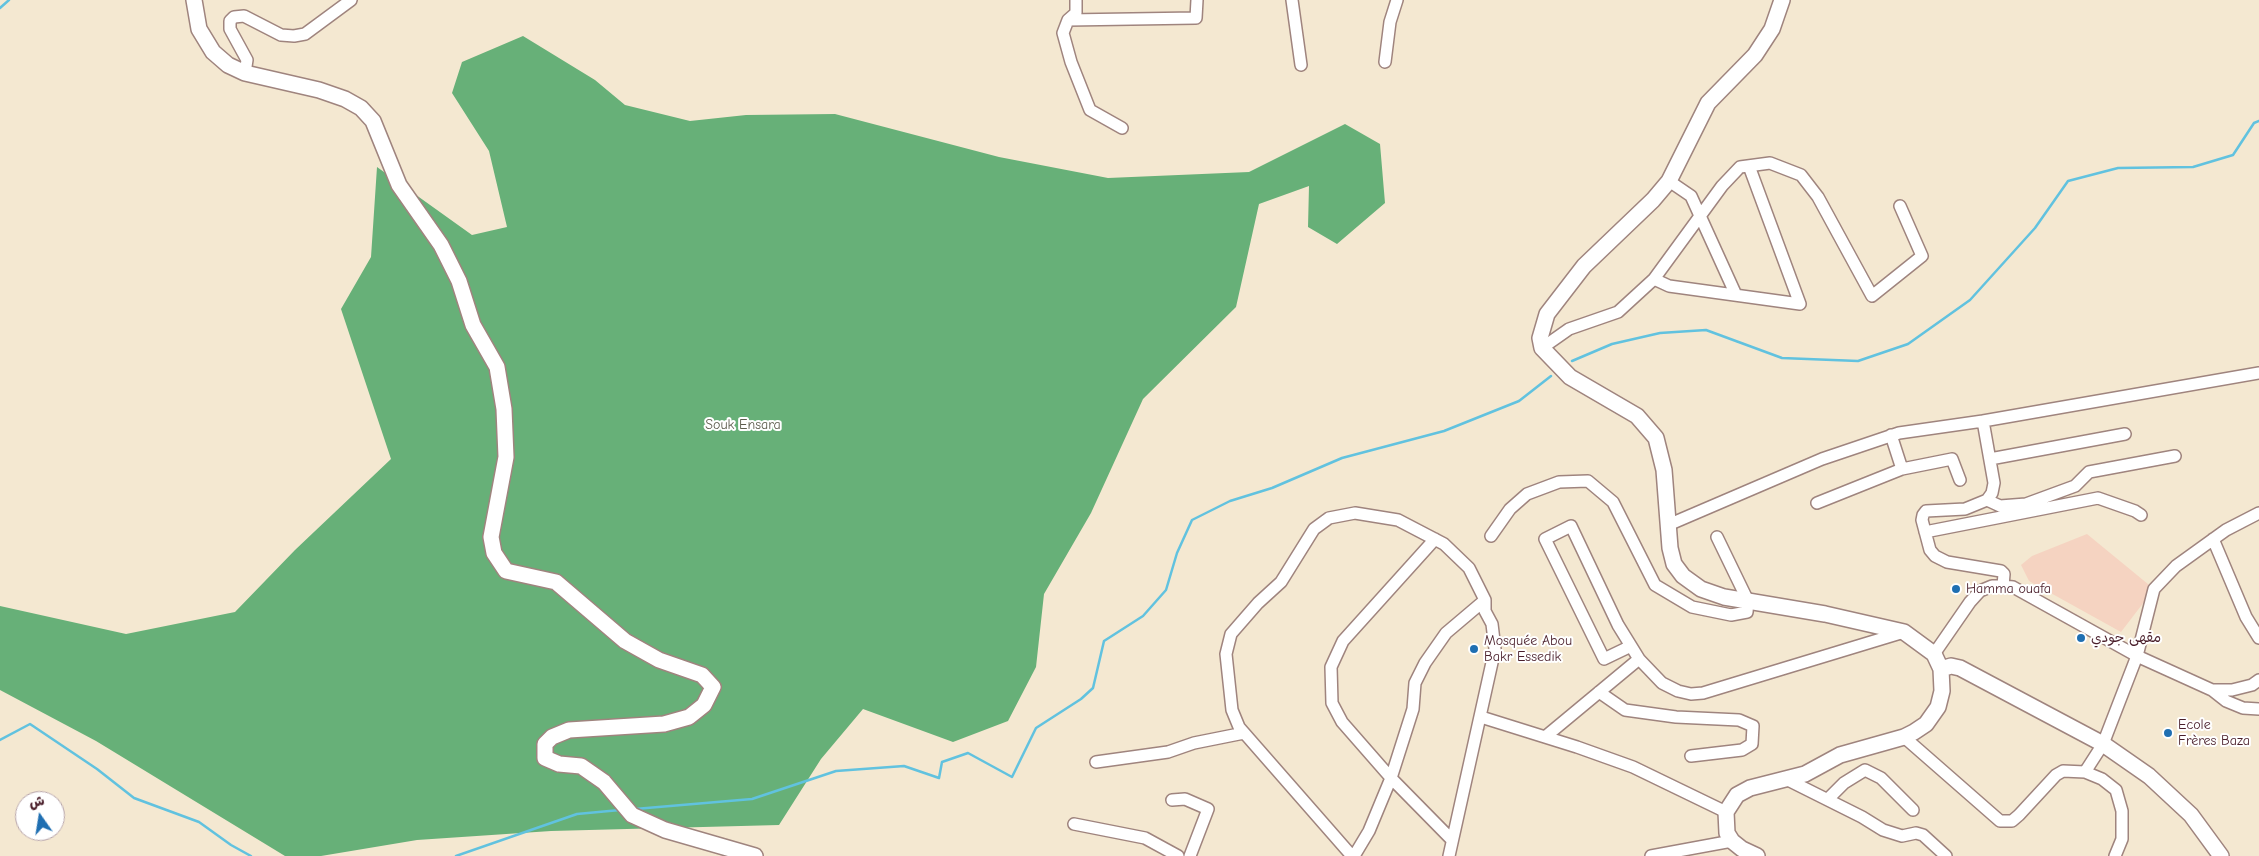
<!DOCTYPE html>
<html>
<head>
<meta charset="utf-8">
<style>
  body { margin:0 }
  #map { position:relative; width:2259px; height:856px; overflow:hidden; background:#f4e8d1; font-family:"Comic Neue","Playpen Sans Arabic",sans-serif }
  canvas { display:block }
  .north { position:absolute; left:15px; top:791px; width:50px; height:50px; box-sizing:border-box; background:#fff; border:1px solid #b7a5aa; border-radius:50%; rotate:347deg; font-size:14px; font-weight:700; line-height:20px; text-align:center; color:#4a1f2b }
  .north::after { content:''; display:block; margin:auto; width:18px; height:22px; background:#1f6fb2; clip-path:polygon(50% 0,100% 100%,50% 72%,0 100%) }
</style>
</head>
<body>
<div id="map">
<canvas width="2259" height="856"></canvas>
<div class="north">ش</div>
</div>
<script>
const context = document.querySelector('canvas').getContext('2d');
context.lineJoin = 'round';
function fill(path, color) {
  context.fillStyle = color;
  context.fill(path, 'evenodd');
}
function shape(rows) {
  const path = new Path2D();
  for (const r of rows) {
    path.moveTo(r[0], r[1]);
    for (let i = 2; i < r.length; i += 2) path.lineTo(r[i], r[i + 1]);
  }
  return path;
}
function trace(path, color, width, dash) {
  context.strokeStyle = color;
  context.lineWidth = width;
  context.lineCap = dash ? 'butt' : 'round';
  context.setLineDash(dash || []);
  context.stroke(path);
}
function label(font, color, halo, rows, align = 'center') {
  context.font = font + ' "Comic Neue","Playpen Sans Arabic",sans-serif';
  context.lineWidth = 4;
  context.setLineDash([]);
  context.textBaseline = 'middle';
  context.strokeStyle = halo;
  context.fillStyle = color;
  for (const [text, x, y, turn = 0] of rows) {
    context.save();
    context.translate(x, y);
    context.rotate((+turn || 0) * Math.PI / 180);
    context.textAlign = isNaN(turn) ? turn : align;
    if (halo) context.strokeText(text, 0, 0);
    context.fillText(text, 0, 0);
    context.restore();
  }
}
fill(shape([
  [2087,534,2154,589,2121,632,2029,581,2021,565,2032,556]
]), '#f5d3c1');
fill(shape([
  [523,36,595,80,625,105,690,121,746,115,835,114,999,157,1108,178,1249,172,1345,124,1380,144,1385,203,1337,244,1308,227,1309,186,1259,204,1236,307,1143,399,1091,513,1044,594,1036,667,1008,721,953,742,863,709,821,759,779,825,551,831,417,840,321,856,285,856,96,741,0,690,0,606,126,634,235,612,295,550,391,459,341,309,371,257,377,167,472,235,507,227,489,151,452,93,462,62]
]), '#67b078');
trace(shape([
  [0,8,9,0],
  [1572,361,1612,344,1660,333,1706,330,1782,358,1858,361,1908,344,1970,300,2035,228,2068,181,2118,168,2193,167,2233,155,2254,123,2259,121],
  [0,740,30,724,97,769,134,798,199,822,231,845,251,856],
  [635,809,752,799,836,771,904,766,939,778,942,762,968,753,1012,777,1036,728,1081,699,1093,688,1104,641,1143,616,1166,590,1177,553,1192,520,1230,501,1272,488,1342,458,1444,431,1519,401,1551,376],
  [456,856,577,814,620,810]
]), '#61c2df', 2.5);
const street = shape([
  [1076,0,1076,13,1068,20,1063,33,1071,62,1090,110,1122,128],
  [1292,0,1301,65],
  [1068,20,1196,18,1197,0],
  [1385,62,1390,22,1397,0],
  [245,73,247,60,230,29,230,21,234,17,244,16,281,35,294,36,305,34,351,0],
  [1749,166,1800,304,1669,286,1654,279,1722,186,1740,167,1770,163,1801,175,1818,197,1872,296,1922,256,1900,206],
  [1669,181,1691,196,1736,295],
  [1542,348,1569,329,1618,312,1654,279],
  [1983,421,1994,483,1992,493,1987,500,1965,509,1926,511,1923,515,1922,520,1930,550,1935,556,1947,562,2001,571,2004,574,2003,586],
  [1891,435,1902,469],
  [1990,459,2125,434],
  [1987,500,2000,506,2026,504,2075,486,2089,472,2175,456],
  [1817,503,1902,469,1952,459,1960,480],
  [1668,525,1822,459,1899,433,1983,421,2259,373],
  [1925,532,2098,498,2135,511,2141,515],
  [1491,536,1510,509,1527,494,1559,482,1588,481,1613,502,1655,585,1692,607,1731,615,1747,612,1748,601,1717,537],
  [1435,539,1343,641,1331,667,1332,703,1342,722,1391,778,1452,840],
  [2213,539,2246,617,2259,638],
  [1631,646,1604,659,1545,539,1571,526,1618,625,1631,646,1639,659,1662,683,1678,691,1691,694,1703,693,1904,632],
  [1934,654,1970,602,1980,591,1992,586,2003,586,2013,587,2137,656,2212,690,2232,690,2252,685,2259,680],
  [2212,690,2226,701,2243,708,2259,709],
  [1599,692,1625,710,1676,717,1739,720,1753,726,1752,744,1742,750,1691,756],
  [1481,717,1577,747,1633,767,1726,812],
  [1545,737,1639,659],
  [1904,737,2000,821,2012,821,2019,815,2056,775,2063,771,2085,772,2102,779,2116,790,2122,811,2122,839,2115,856],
  [1096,762,1168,752,1194,743,1244,733],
  [2085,772,2103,744,2137,656,2154,589,2176,566,2226,530,2259,513],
  [1786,779,1862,817,1883,830,1902,836,1916,833,1923,835,1946,856],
  [1828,799,1844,783,1865,770,1881,778,1913,810],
  [1172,800,1185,799,1208,809,1190,856],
  [1074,824,1145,838,1178,856],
  [1352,856,1239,727,1232,710,1226,654,1231,634,1258,603,1281,582,1314,529,1329,518,1355,513,1398,520,1444,544,1469,568,1485,600,1485,611,1492,624,1495,649,1449,856],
  [1354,856,1369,831,1391,778,1413,709,1415,683,1425,663,1446,633,1485,600],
  [1651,856,1732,841]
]);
const secondary = shape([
  [194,0,199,29,213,52,228,65,245,73,319,90,345,99,361,108,373,121,399,185,441,245,459,281,473,325,497,367,504,409,506,457,491,537,494,553,506,571,556,582,625,641,659,660,702,675,713,687,704,705,689,717,664,724,569,730,552,737,545,744,545,758,559,764,581,766,604,782,632,815,665,830,755,856],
  [1941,669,1951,666,1960,668,2103,744,2149,776,2191,815,2221,856],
  [1757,856,1742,849,1732,841,1727,833,1726,812,1737,795,1750,788,1805,774,1840,755,1904,737,1914,732,1926,724,1938,707,1942,691,1941,669,1934,654,1904,632,1825,614,1724,597,1701,589,1683,576,1674,564,1670,548,1664,470,1656,438,1637,416,1570,377,1542,348,1540,338,1547,314,1584,266,1653,200,1669,181,1708,103,1755,55,1772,29,1782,0]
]);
trace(street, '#9f847e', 14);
trace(secondary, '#9f847e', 18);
trace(street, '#fff', 11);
trace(secondary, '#fff', 15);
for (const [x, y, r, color] of [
  [1956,589,5,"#1f6fb2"],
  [2081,638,5,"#1f6fb2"],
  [1474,649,5,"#1f6fb2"],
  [2168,733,5,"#1f6fb2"]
]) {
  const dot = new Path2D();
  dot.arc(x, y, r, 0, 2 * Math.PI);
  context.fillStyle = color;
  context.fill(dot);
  trace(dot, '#fff', 2);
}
label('14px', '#5d5c4d', '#fff', [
  ["Souk Ensara",743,425]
]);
label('14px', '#4a1f2b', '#fff', [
  ["Hamma ouafa",1966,589],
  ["مقهى جودي",2091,638],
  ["Mosquée Abou",1484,641],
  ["Bakr Essedik",1484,657],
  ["Ecole",2178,725],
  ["Frères Baza",2178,741]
], 'left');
</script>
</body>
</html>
